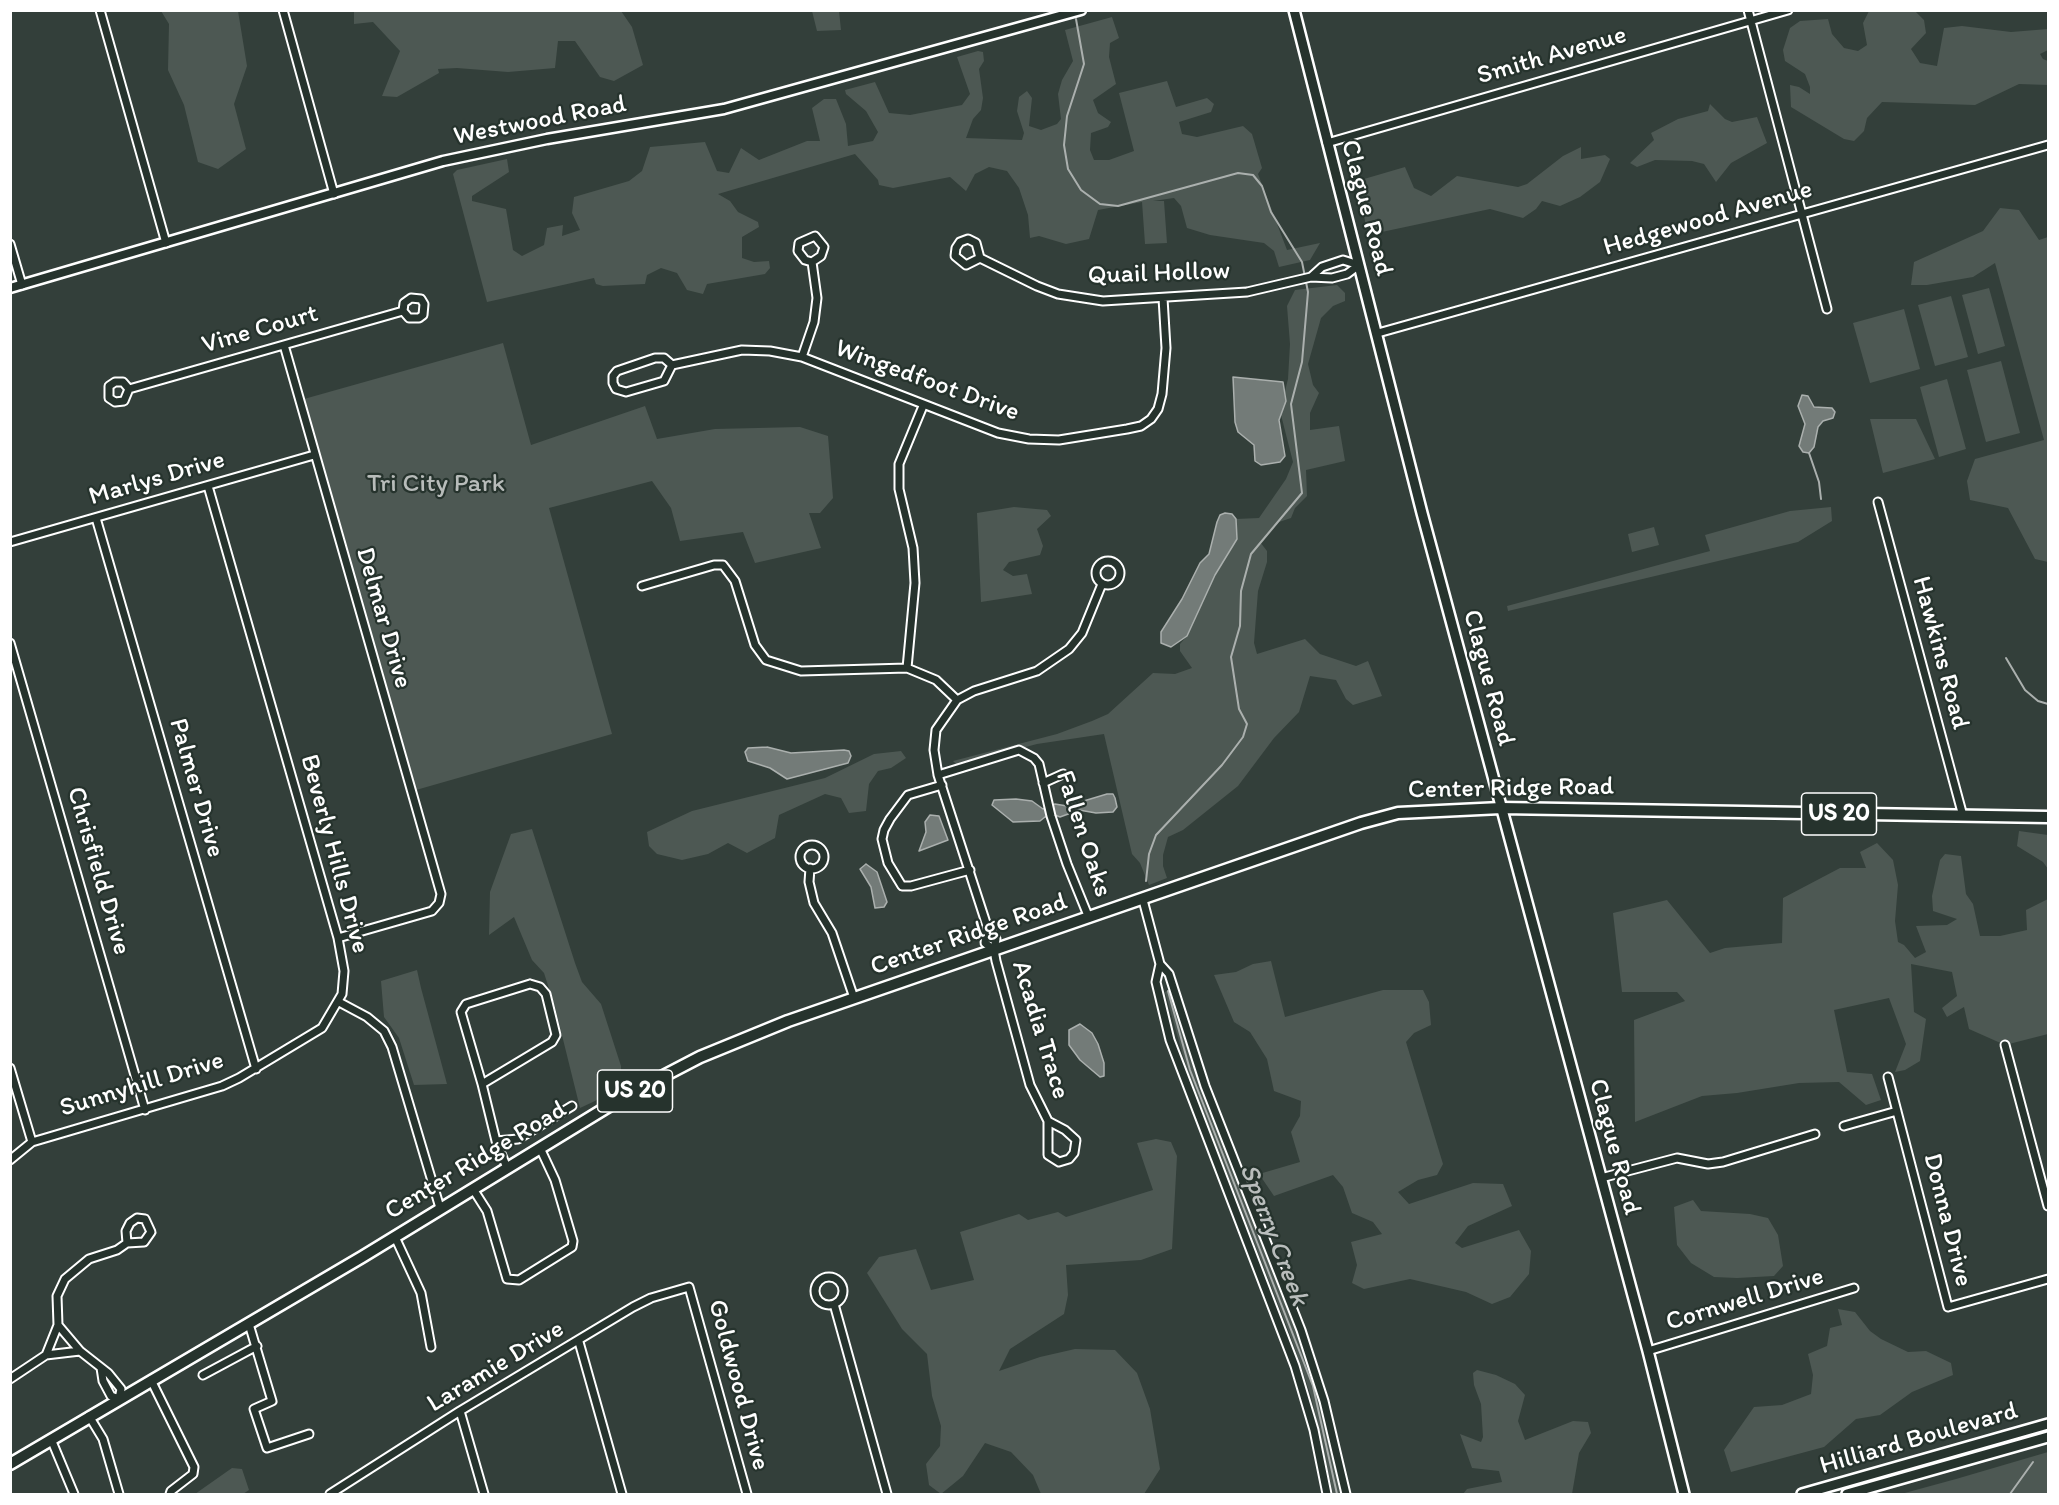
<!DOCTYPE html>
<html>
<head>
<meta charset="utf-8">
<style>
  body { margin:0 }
  #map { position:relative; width:2059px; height:1505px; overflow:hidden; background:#333f3a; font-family:Itim,sans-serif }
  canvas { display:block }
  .frame { position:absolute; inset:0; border:12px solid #fff; pointer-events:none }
</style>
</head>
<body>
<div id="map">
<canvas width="2059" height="1505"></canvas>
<div class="frame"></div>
</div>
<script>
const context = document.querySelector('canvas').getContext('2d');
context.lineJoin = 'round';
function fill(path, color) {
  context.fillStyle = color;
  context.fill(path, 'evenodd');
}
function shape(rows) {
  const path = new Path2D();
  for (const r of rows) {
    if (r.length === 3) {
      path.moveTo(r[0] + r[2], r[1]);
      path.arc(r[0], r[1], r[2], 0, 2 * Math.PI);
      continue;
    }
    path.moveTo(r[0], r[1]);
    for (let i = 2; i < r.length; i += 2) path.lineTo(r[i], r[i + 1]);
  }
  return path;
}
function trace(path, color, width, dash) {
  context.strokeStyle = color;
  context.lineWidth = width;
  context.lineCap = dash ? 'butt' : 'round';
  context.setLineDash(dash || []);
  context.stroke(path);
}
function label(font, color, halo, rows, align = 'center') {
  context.font = font + ' Itim,sans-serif';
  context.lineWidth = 4.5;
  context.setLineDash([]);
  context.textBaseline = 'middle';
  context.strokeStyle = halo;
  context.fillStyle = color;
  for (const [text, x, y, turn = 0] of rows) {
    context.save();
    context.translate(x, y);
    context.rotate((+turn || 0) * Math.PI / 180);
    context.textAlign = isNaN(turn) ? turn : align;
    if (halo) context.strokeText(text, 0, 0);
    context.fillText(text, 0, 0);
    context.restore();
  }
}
fill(shape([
  [354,10,621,11,632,27,643,65,614,81,600,77,575,41,558,41,555,68,508,72,457,68,438,69,439,73,397,97,382,96,400,51,373,22,354,24],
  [161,11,238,11,247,66,234,104,246,149,218,169,198,162,184,105,168,70,169,24],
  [812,11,839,11,841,30,817,31],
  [1869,11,1915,11,1924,20,1926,33,1911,49,1920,63,1937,66,1944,28,1962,26,2011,32,2048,29,2048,50,2040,54,2043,59,2048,61,2048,85,2019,84,1975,105,1882,102,1867,118,1864,131,1854,141,1844,139,1791,107,1790,85,1799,87,1810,94,1810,87,1805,74,1785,61,1783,50,1790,28,1800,21,1828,19,1832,34,1844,48,1858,51,1867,45,1863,23],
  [1112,17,1119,38,1110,43,1109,57,1116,84,1093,100,1098,113,1111,122,1108,127,1091,133,1090,150,1094,160,1109,160,1134,151,1119,93,1167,81,1176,107,1207,98,1214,104,1211,112,1179,122,1182,134,1197,137,1243,126,1252,134,1262,168,1258,174,1287,250,1320,243,1310,260,1279,267,1274,251,1264,243,1210,235,1187,228,1181,206,1174,198,1153,201,1164,201,1167,243,1145,244,1142,202,1098,210,1089,239,1066,244,1039,236,1030,238,1028,215,1019,188,1007,171,989,167,975,174,966,191,950,177,893,188,879,185,878,180,855,154,718,194,730,201,738,212,758,222,759,227,742,237,742,258,754,262,769,261,770,268,765,274,707,284,703,294,687,290,677,273,661,268,647,275,645,284,603,286,596,284,594,278,487,302,453,174,457,170,507,159,509,172,472,196,472,201,506,209,513,250,522,256,544,245,547,228,563,225,562,236,580,230,572,213,574,197,629,181,642,171,650,147,705,142,717,171,729,173,741,148,759,160,807,141,820,141,812,108,824,99,836,99,846,124,848,146,873,141,878,132,866,111,846,94,845,90,875,82,889,113,910,115,962,105,970,94,957,57,978,51,983,52,984,61,979,69,983,98,981,110,973,119,966,138,1022,140,1024,133,1017,111,1019,97,1027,91,1032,98,1029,126,1041,130,1057,124,1061,119,1058,94,1062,80,1073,61,1065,30],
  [1710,104,1725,119,1732,122,1757,117,1767,143,1731,163,1716,182,1704,164,1692,161,1655,160,1637,167,1630,163,1654,140,1651,133,1678,119,1708,111],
  [1581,147,1581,159,1605,155,1610,159,1600,182,1580,197,1560,206,1542,201,1536,209,1523,218,1490,209,1377,233,1367,232,1361,199,1355,186,1364,179,1405,167,1414,188,1431,196,1457,176,1518,187,1527,184,1563,156],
  [2000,208,2019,210,2039,240,2048,237,2048,562,2035,559,2008,508,1970,500,1967,481,1975,459,2044,440,1995,263,1973,277,1927,285,1911,285,1914,262,1983,231],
  [1337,285,1345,293,1345,301,1333,306,1321,318,1308,364,1313,385,1319,393,1310,413,1310,430,1339,426,1345,461,1306,470,1307,496,1295,508,1291,518,1276,523,1260,542,1267,551,1267,562,1258,591,1254,643,1257,654,1305,639,1320,654,1356,666,1368,661,1382,696,1353,705,1346,699,1336,680,1310,676,1299,712,1274,738,1238,786,1183,830,1168,837,1163,855,1163,866,1167,878,1149,885,1140,863,1132,854,1104,734,1037,744,957,765,953,761,1057,734,1092,721,1108,714,1153,673,1175,674,1192,668,1180,651,1180,644,1187,636,1215,575,1237,539,1236,519,1259,518,1286,479,1293,462,1280,411,1288,379,1290,344,1287,306,1295,290],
  [1989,288,2005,346,1978,354,1962,295],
  [1951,296,1968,357,1935,366,1918,305],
  [1904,309,1920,369,1870,383,1853,323],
  [503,343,531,445,645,406,657,439,715,429,800,427,828,436,833,498,820,513,809,513,821,548,755,563,743,532,680,541,671,508,652,481,549,508,612,734,416,790,304,399],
  [2001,361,2020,433,1986,442,1967,370],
  [1947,379,1966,449,1939,457,1920,387],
  [1870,419,1916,419,1935,459,1883,473],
  [1014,507,1047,510,1051,516,1037,529,1043,546,1040,555,1009,562,1003,570,1013,576,1027,574,1032,594,981,602,977,513],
  [1831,507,1832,521,1798,542,1508,611,1507,606,1710,551,1705,535,1790,511],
  [1654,527,1659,545,1632,552,1628,534],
  [901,751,906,758,891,768,878,771,869,784,866,811,849,813,841,798,825,794,779,815,775,838,747,853,728,843,708,854,682,860,657,854,649,846,647,832,692,811,825,778,874,754],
  [532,829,575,963,582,982,601,1004,621,1066,621,1081,595,1101,580,1108,555,1007,544,973,532,960,514,917,489,935,490,892,511,834],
  [2019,831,2048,835,2048,869,2043,862,2017,846],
  [1877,843,1893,860,1898,885,1895,921,1898,942,1904,945,1915,958,1926,952,1916,926,1947,925,1957,919,1933,911,1932,896,1940,860,1945,854,1961,856,1966,894,1973,904,1980,936,2000,936,2027,930,2026,910,2048,899,2048,1034,2005,1045,1969,1029,1964,1007,1947,1017,1942,1008,1957,996,1952,972,1911,964,1914,1012,1926,1019,1920,1061,1905,1070,1895,1072,1906,1044,1889,998,1834,1010,1847,1072,1872,1074,1881,1100,1866,1105,1839,1082,1799,1083,1737,1093,1702,1096,1635,1122,1634,1020,1685,1001,1677,992,1622,992,1613,913,1667,900,1710,953,1725,948,1782,943,1783,898,1840,868,1866,868,1860,852],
  [1271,961,1285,1017,1383,990,1423,990,1429,1002,1431,1025,1414,1033,1406,1042,1443,1164,1437,1175,1418,1180,1398,1192,1409,1204,1473,1183,1503,1184,1512,1206,1468,1226,1455,1243,1462,1248,1519,1230,1531,1251,1529,1274,1510,1297,1492,1304,1466,1292,1410,1279,1364,1289,1352,1283,1357,1265,1351,1242,1382,1234,1373,1222,1352,1213,1343,1187,1333,1175,1274,1196,1259,1174,1300,1162,1291,1132,1300,1116,1301,1101,1274,1091,1267,1059,1250,1032,1234,1022,1214,975,1236,972,1253,964],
  [417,970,421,988,447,1084,414,1085,399,1038,384,1017,381,981],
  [1170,989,1204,1088,1281,1287,1317,1389,1330,1437,1340,1494,1333,1494,1311,1396,1290,1335,1188,1073,1165,992],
  [1156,1139,1171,1142,1177,1156,1172,1249,1141,1260,1066,1265,1068,1295,1064,1314,1010,1349,999,1371,1040,1357,1075,1349,1115,1350,1137,1373,1150,1409,1160,1469,1144,1494,1041,1494,1033,1475,1011,1452,985,1443,963,1476,941,1494,929,1485,926,1464,940,1446,941,1426,932,1396,927,1354,902,1329,867,1273,879,1257,916,1249,931,1290,974,1280,960,1232,1019,1214,1028,1220,1058,1212,1066,1217,1153,1190,1137,1143],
  [1693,1200,1701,1211,1750,1214,1768,1218,1778,1235,1783,1266,1774,1276,1737,1278,1714,1277,1691,1263,1677,1245,1674,1207],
  [1838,1309,1855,1312,1870,1331,1881,1339,1908,1352,1926,1351,1951,1363,1953,1375,1912,1392,1880,1415,1856,1419,1824,1447,1731,1472,1724,1450,1754,1407,1782,1405,1811,1394,1813,1375,1808,1354,1827,1346,1830,1328,1842,1325],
  [1477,1370,1496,1375,1515,1384,1525,1395,1518,1421,1525,1440,1573,1421,1588,1422,1591,1433,1579,1453,1572,1494,1463,1494,1467,1489,1502,1482,1499,1471,1472,1468,1460,1434,1481,1442,1483,1437,1481,1404,1474,1385,1473,1373],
  [2048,1428,2048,1432,1868,1483,1869,1480],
  [2048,1452,2048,1494,1901,1494,1956,1479],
  [232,1468,242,1469,249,1490,243,1494,195,1494]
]), '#4d5853');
const water = shape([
  [1233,377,1283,382,1286,401,1279,420,1285,456,1280,462,1261,465,1255,461,1254,445,1238,432,1235,422,1233,377],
  [1802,395,1808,396,1814,407,1832,408,1835,412,1833,418,1823,421,1818,427,1814,447,1809,453,1803,452,1799,446,1805,424,1798,406,1802,395],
  [1225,513,1232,514,1236,519,1237,539,1215,575,1187,636,1171,647,1161,643,1161,632,1182,599,1200,563,1209,554,1217,522,1220,515,1225,513],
  [767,747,791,753,844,750,849,751,851,756,848,763,787,779,770,768,748,761,745,752,748,748,767,747],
  [1107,794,1113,794,1115,798,1117,807,1113,812,1096,813,1079,810,1060,817,1055,815,1045,817,1040,821,1013,822,992,805,994,800,1016,799,1032,801,1043,809,1055,804,1067,806,1107,794],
  [930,815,939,816,948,840,919,851,926,832,925,822,930,815],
  [866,864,877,872,887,902,884,907,875,908,871,887,860,869,866,864],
  [1080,1024,1092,1033,1098,1044,1104,1063,1104,1076,1100,1077,1080,1060,1069,1045,1069,1030,1080,1024]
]);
fill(water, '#737b78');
trace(water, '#abb0ae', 1.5);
trace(shape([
  [1076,19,1084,64,1067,116,1064,145,1068,169,1081,190,1100,204,1118,206,1238,173,1253,175,1262,186,1271,212,1302,262,1308,292,1302,362,1291,404,1302,493,1251,554,1241,591,1240,626,1231,657,1239,709,1247,724,1243,737,1222,765,1156,835,1149,854,1146,881],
  [1809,453,1819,482,1821,499],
  [2006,658,2025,690,2038,701,2048,704],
  [1168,991,1190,1070,1313,1386,1337,1494],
  [2010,1494,2033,1462]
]), '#abb0ae', 2);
const minor = shape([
  [100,10,166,243],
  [283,10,334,194],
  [1748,10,1827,309],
  [1327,143,1788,10],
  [10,244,22,285],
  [980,258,966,265,955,256,956,248,960,242,968,239,976,243,980,258,1037,286,1058,294,1103,301,1247,292,1311,277,1332,278,1347,274,1359,265],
  [1311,277,1322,267,1343,260,1359,265],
  [1378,333,2048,145],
  [284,345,441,894,439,903,432,911,338,938],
  [802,357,814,322,817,298,812,262,821,256,824,247,815,236,799,243,798,251,805,260,812,262],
  [672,365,664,381,626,392,616,389,613,383,613,376,617,371,655,358,664,358,672,365,742,350,770,351,802,357,998,433,1029,439,1059,440,1127,429,1141,426,1151,419,1158,409,1162,394,1166,348,1163,298],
  [129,389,124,401,115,402,109,398,109,386,115,382,123,382,129,389,403,311,409,318,419,318,423,315,424,304,421,299,411,298,404,303,403,311],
  [1878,502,1963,816],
  [96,518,256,1069],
  [10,542,314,455],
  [1108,573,12],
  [642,586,714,565,723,565,735,581,755,645,766,660,801,671,907,668,936,680,957,700],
  [10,643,145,1110],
  [907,668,915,583,913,548,899,489,899,464,923,406],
  [938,775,1019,750,1034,758,1039,764,1051,816,1067,864,1089,918],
  [1043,783,1063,774],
  [942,785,908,795,890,819,884,830,882,839,888,863,902,886,911,886,970,870],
  [812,857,12],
  [810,868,809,882,814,903,832,933,854,998],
  [1143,900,1160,964,1169,974,1205,1086,1301,1330,1324,1401,1346,1494],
  [987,926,985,943,994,950],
  [1160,964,1156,982,1170,1040,1295,1366,1314,1430,1327,1494],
  [530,984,540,987,546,994,556,1035,552,1042,482,1084,461,1012,466,1004,530,984],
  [339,1002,367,1017,384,1031,392,1047,440,1208],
  [2005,1045,2048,1206],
  [10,1068,32,1142],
  [1888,1077,1948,1307,2048,1279],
  [482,1084,496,1141,507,1168],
  [1048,1121,1065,1130,1076,1140,1074,1153,1069,1159,1059,1162,1048,1155,1048,1121,1030,1085,996,961,994,950,996,939,987,926,938,775,934,750,936,730,957,700,974,691,1037,671,1069,649,1082,633,1102,584],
  [1844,1126,1897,1111],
  [496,1141,518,1139,572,1106],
  [10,1160,32,1142,222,1086,239,1078,322,1028,342,994,344,971,338,938,208,486],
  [1601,1178,1677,1158,1708,1164,1723,1162,1815,1134],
  [473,1189,487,1211,507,1279,519,1280,572,1247,573,1241,555,1180,540,1148],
  [395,1237,421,1293,431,1347],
  [829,1291,14],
  [834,1304,887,1494],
  [249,1324,272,1401,254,1409,267,1448,309,1434],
  [579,1342,622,1494],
  [80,1351,58,1325,57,1296,65,1279,89,1259,117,1250,127,1243,144,1242,151,1232,145,1219,137,1218,130,1223,126,1231,127,1243],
  [1648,1351,1854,1288],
  [46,1355,58,1325],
  [203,1375,257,1346],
  [10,1379,46,1355,80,1351,108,1373,121,1389,119,1399,111,1396,103,1381,101,1368],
  [151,1380,194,1467,193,1474,171,1491,170,1494],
  [460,1411,484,1494],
  [89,1416,103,1439,119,1494],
  [51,1439,74,1494],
  [330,1494,460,1411,633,1307,651,1298,689,1287,747,1494]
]);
const tertiary = shape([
  [10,288,443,161,547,139,724,109,1081,10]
]);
const secondary = shape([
  [1294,10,1422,513,1648,1351,1684,1494],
  [1802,1494,2048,1424],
  [1847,1494,2048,1437]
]);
const primary = shape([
  [10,1464,362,1257,627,1095,700,1057,788,1021,1361,823,1398,813,1501,808,2048,817]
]);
trace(minor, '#fff', 11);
trace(tertiary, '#fff', 13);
trace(secondary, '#fff', 14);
trace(primary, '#fff', 15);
trace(minor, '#26332d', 7);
trace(tertiary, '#26332d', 8);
trace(secondary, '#26332d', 9);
trace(primary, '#26332d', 10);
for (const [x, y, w] of [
  [1839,814,75],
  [635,1091,75]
]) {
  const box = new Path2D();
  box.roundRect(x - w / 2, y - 21, w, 42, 4.5);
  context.fillStyle = '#26332d';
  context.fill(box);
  trace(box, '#fff', 1.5);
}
label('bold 24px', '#fff', null, [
  ["US 20",1839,814],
  ["US 20",635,1091]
]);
label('26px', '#fff', '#26332d', [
  ["Smith Avenue",1552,56,-16],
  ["Westwood Road",540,121,-11],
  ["Clague Road",1366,208,75],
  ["Hedgewood Avenue",1708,219,-16],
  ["Quail Hollow",1159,274,-2],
  ["Vine Court",260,330,-16],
  ["Wingedfoot Drive",927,381,20],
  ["Marlys Drive",157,479,-16],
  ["Delmar Drive",383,618,74],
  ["Hawkins Road",1940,653,75],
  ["Clague Road",1488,678,75],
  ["Palmer Drive",196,788,74],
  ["Center Ridge Road",1511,789,-1],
  ["Fallen Oaks",1083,834,72],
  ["Beverly Hills Drive",334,854,75],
  ["Chrisfield Drive",98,871,74],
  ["Center Ridge Road",969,935,-19],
  ["Acadia Trace",1040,1030,73],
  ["Sunnyhill Drive",142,1085,-17],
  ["Clague Road",1614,1147,75],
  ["Center Ridge Road",476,1161,-31],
  ["Donna Drive",1947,1220,76],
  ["Cornwell Drive",1745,1300,-17],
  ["Laramie Drive",496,1367,-31],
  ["Goldwood Drive",738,1385,75],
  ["Hilliard Boulevard",1919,1439,-16]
]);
label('26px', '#b8bcba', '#26332d', [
  ["Tri City Park",436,484]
]);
label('italic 27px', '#b9bdbc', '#26332d', [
  ["Sperry Creek",1273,1235,69]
]);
</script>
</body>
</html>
